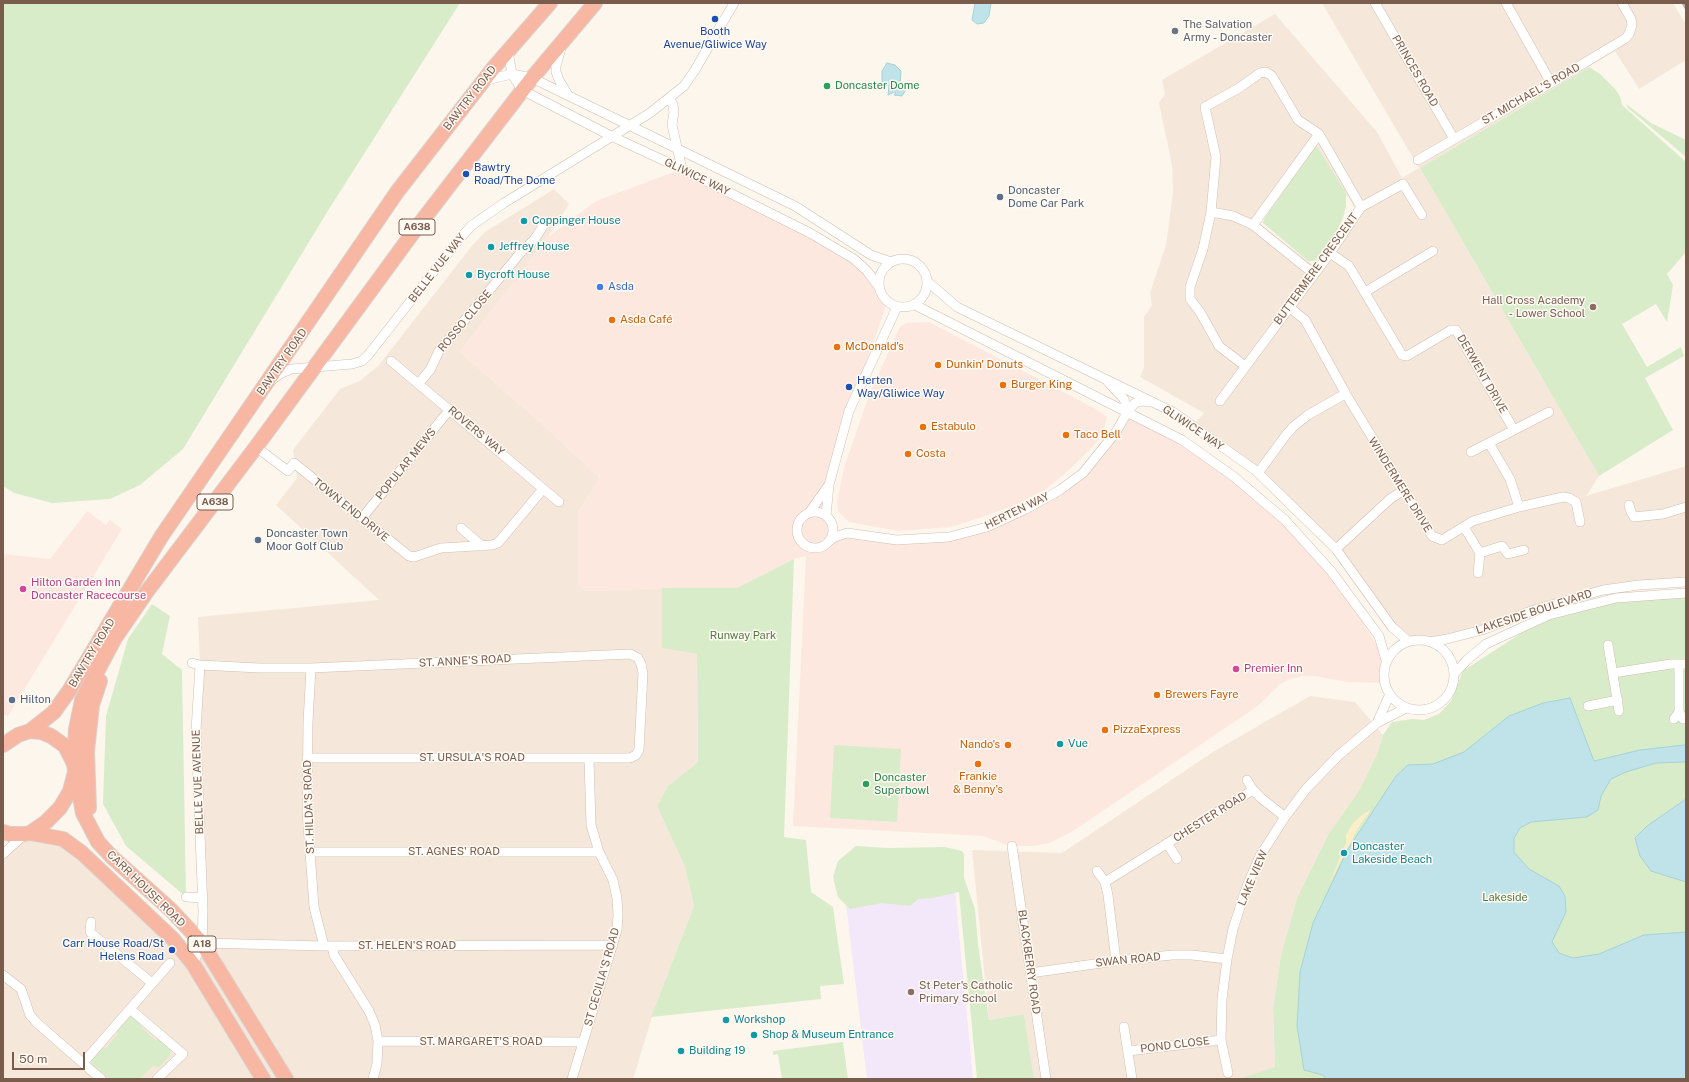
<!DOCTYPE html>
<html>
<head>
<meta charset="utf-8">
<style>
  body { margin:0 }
  #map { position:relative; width:1689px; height:1082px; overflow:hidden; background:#fdf6ec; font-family:"Public Sans",sans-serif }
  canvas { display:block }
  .frame { position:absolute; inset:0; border:4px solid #7a5c4d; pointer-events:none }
  .scale { position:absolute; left:12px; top:1052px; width:73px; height:18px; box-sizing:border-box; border:2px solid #7a5c4d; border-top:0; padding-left:5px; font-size:12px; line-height:14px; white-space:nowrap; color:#7a5c4d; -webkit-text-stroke:3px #fffaf3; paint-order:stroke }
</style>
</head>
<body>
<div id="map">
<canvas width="1689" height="1082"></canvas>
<div class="frame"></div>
<div class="scale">50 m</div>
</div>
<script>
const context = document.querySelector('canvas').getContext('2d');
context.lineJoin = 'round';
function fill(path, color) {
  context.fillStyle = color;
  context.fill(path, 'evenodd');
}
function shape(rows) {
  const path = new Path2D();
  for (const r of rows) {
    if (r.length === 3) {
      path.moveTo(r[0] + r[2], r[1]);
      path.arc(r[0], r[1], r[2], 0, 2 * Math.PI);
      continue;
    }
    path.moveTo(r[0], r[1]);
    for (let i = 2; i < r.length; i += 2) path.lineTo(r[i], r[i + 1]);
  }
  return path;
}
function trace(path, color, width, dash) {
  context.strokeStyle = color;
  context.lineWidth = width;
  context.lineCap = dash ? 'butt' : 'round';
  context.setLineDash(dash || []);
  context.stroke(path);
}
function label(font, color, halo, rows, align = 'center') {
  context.font = font + ' "Public Sans",sans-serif';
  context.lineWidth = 3;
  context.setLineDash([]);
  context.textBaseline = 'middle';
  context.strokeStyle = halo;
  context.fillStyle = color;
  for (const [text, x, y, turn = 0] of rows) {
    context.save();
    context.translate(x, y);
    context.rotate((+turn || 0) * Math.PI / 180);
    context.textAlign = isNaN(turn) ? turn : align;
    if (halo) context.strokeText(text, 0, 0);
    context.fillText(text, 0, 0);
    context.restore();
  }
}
fill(shape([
  [1322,3,1673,3,1686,25,1686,60,1639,89,1615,51,1420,168,1599,476,1586,496,1686,466,1686,582,1603,590,1436,644,1421,639,1408,641,1336,549,1255,470,1192,426,1204,413,1140,377,1144,367,1144,317,1152,305,1150,293,1166,245,1173,192,1172,165,1159,103,1165,94,1162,80,1275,14,1377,132,1402,178,1419,168],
  [1316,145,1355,208,1313,265,1259,223],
  [554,189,569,204,548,237,460,352,538,420,600,478,578,512,578,584,586,591,662,588,662,647,697,654,698,762,668,786,657,806,685,867,694,906,656,1004,633,1079,3,1079,3,856,25,834,63,839,193,964,202,943,196,730,200,665,198,617,379,600,276,505,297,478,293,450,340,389,360,381,379,365,471,247,485,232],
  [1310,696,1355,702,1383,735,1377,754,1360,789,1328,835,1297,898,1281,955,1273,1009,1275,1068,1239,1079,1034,1079,1024,1014,989,1020,972,850,1062,853,1213,752]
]), '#f5e8da');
fill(shape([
  [682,169,880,274,887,303,843,430,826,516,832,524,832,535,908,540,987,527,1026,514,1085,473,1128,411,1233,476,1331,571,1386,660,1384,683,1348,682,1315,676,1302,676,1288,680,1279,685,1261,703,1252,710,1073,831,1049,843,1032,846,1012,846,1007,845,983,836,793,826,806,556,794,559,737,588,662,588,586,591,578,584,578,512,600,478,538,420,460,352,548,237,596,201],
  [929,322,1094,408,1107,417,1103,432,1095,444,1070,469,1046,489,1015,505,985,516,951,527,898,531,849,522,838,511,837,502,844,468,869,395,900,327,906,323],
  [87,511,106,525,110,520,122,529,8,716,3,714,3,554,50,559]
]), '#fde8e0');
fill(shape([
  [955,891,973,1079,867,1079,846,904]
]), '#f3e8fa');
fill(shape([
  [3,3,460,3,329,209,183,449,140,485,110,499,52,503,14,493,3,486],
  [1589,67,1600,74,1615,89,1620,96,1622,105,1686,162,1686,252,1667,274,1673,285,1667,322,1656,304,1622,324,1647,367,1681,347,1684,356,1645,378,1673,430,1599,476,1420,168],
  [1626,104,1651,123,1686,140,1686,157,1628,108],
  [1316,145,1346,193,1346,206,1343,218,1334,237,1315,261,1308,261,1263,223,1264,219],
  [794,559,784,837,806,840,811,892,833,907,844,984,820,986,821,999,651,1017,694,906,685,867,657,806,668,786,698,762,697,654,662,648,662,588,737,588],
  [1686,593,1686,1079,1239,1079,1275,1067,1273,1009,1281,955,1297,898,1328,835,1360,789,1377,754,1383,735,1392,722,1412,719,1424,720,1439,714,1451,701,1463,671,1549,615,1616,598],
  [152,604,170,616,162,654,182,670,186,897,126,846,103,804,106,716,128,639],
  [834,745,901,749,897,822,830,818],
  [856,846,888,848,945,847,962,851,964,854,964,878,975,909,978,944,989,1020,1024,1014,1034,1079,977,1079,959,892,932,898,918,899,910,906,882,903,850,909,838,897,833,877,838,861],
  [132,1014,142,1023,142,1028,155,1040,161,1039,171,1048,170,1056,159,1067,153,1066,140,1079,109,1079,103,1073,99,1074,92,1067,91,1059,101,1047,106,1048,118,1034,115,1029,127,1016],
  [843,1042,848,1079,782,1079,778,1054,773,1055,773,1051]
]), '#d8ecc9');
fill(shape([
  [1371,810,1358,828,1329,884,1346,843,1346,835,1353,823,1363,814]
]), '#fcefc7');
const water = shape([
  [975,3,991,3,989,16,984,23,977,24,972,20,975,3],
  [887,63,895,65,901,71,900,83,904,86,906,90,902,96,894,95,896,93,894,92,888,95,889,86,883,83,882,81,882,71,887,63],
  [1570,698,1594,761,1640,750,1684,745,1686,745,1686,762,1656,763,1626,772,1611,779,1601,796,1598,810,1587,817,1531,822,1520,828,1514,838,1514,852,1529,869,1559,886,1565,896,1566,912,1552,942,1559,953,1573,958,1599,954,1644,935,1686,932,1686,1079,1326,1079,1323,1075,1304,1070,1297,1026,1300,972,1313,923,1348,849,1396,776,1408,765,1433,764,1464,752,1509,716,1543,703,1570,698],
  [1686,799,1686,882,1651,871,1640,856,1635,838,1647,826,1686,799]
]);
fill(water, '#bfe3e8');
trace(water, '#a5d3da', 1);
const minor = shape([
  [1375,3,1454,139],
  [1506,3,1551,83],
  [561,48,556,66,556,72,559,80,568,95],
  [510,49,509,57,512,74,522,90,611,136,682,169,810,233,854,259,867,271,879,287],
  [484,82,491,79,512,74,532,78,795,206,871,255,891,262],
  [670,99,673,105,674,112,672,125,682,169],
  [1418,160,1551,83,1626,38,1629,34,1632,25,1631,19,1622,3],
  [1211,212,1233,216,1253,225,1314,274],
  [1253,225,1319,134],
  [1330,253,1349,266,1402,355,1407,356,1451,330,1456,330,1514,430,1471,452],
  [903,283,24],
  [927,281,957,307,1173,412,1255,470,1336,549,1392,627,1408,641],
  [1365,292,1433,251],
  [915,305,1182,440,1233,476,1285,520,1331,571,1379,636,1386,660],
  [1289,307,1305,320,1347,396,1432,536,1442,540,1473,521,1519,507,1563,497,1569,498,1576,502,1580,522],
  [391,361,559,502],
  [1245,366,1219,346,1200,312,1190,299,1190,287,1203,249,1211,212,1216,157,1205,107,1239,88,1260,73,1266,72,1272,76,1298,120,1319,134,1361,207],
  [272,380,280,374,291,369,352,364,362,361,369,354,456,243,471,226,504,203,650,113,684,86,695,70,734,3],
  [1108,382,1124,399,1128,411],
  [419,383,430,370,439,351,522,251,534,240,545,223],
  [1220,401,1330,253,1361,207,1403,184,1422,215],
  [1514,430,1549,412],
  [1489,443,1510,479,1519,507],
  [256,447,288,471,294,463,409,556,414,557,441,548,492,545,498,543,543,489],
  [1258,473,1286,435,1294,426,1308,415,1345,394],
  [1629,505,1631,512,1634,517,1663,514,1686,507],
  [815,530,18],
  [809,513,828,486],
  [826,516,829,485,849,411,897,307],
  [362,518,450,409],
  [1464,527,1480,553,1502,546,1508,554,1524,550],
  [461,528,482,546],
  [829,541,835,537,847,533,897,540,949,537,987,527,1026,509,1060,490,1083,473,1116,432,1128,411,1135,403,1143,401,1151,402],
  [1336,549,1390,499,1404,490],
  [1478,573,1480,553],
  [1419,675,35],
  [1430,642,1447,639,1482,630,1534,610,1603,590,1639,585,1686,582],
  [1608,645,1619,711],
  [192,663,200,665,259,668,311,668,630,654,638,658,641,664,643,673,639,750,636,755,630,758,307,758],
  [1679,664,1679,712],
  [311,668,308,722,307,811,314,907,324,946],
  [1613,673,1671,664,1686,664],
  [1454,674,1467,660,1486,644,1549,615,1616,598,1686,593],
  [1588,706,1618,700],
  [1674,719,1679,712,1683,719],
  [1377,723,1389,696],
  [1247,780,1253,790,1261,798,1285,817],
  [1167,843,1177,859],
  [1012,846,1046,1079],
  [310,852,599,852],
  [3,854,25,834],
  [1097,871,1105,882,1108,895,1116,961],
  [1105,882,1253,790],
  [186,897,203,898],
  [91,922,90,931,91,933,152,983],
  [202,943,324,946,613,945],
  [332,946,334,955,369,1011,375,1025,378,1041,377,1064,373,1079],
  [193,964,202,943,203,911,196,730,200,665],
  [1030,973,1116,961,1172,955,1192,955,1227,959],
  [3,975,21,989,30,1015,37,1023,101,1079],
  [130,1009,183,1054,157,1079],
  [1124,1027,1132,1079],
  [378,1041,583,1042],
  [1128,1051,1221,1040],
  [83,1063,170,963],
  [1228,1073,1221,1040,1222,999,1227,959,1233,929,1247,886,1260,856,1285,817,1306,789,1339,755,1377,723,1406,708],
  [572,1079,617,930,618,915,617,898,613,880,599,852,591,825,589,758]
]);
const highway = shape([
  [30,731,54,712,69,691,161,537,397,192,495,66,550,3],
  [3,745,18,735,30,731,41,732,51,736,65,746,74,764,75,772,70,791,60,808,46,822,30,833,25,834,10,834,3,832],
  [74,764,76,729,82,700,115,638,148,590,256,447,415,230,532,78,595,3],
  [75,772,83,813,98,842,112,857,171,910,202,943,286,1079],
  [89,808,87,751,92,705,100,681],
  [30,833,63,839,82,853,173,939,193,964,263,1079]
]);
trace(minor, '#d1beb0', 10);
trace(highway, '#dad1cd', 16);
trace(minor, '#fff', 9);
trace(highway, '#f7b7a3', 14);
trace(shape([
  [1683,3,1686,8]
]), '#b9a8c9', 3, [6, 4]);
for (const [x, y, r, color] of [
  [715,19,4,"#1a4fb4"],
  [1175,31,4,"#6b7280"],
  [827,86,4,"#2e9e5b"],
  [466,174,4,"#1a4fb4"],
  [1000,197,4,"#5c6f8a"],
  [524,221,4,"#0f9aa8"],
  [491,247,4,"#0f9aa8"],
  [469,275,4,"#0f9aa8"],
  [600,287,4,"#3f7fe0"],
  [1593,307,4,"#8d6e63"],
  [612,320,4,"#e8710a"],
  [837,347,4,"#e8710a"],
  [938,365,4,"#e8710a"],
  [1003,385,4,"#e8710a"],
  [849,387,4,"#1a4fb4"],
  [923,427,4,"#e8710a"],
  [1066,435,4,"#e8710a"],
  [908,454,4,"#e8710a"],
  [258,540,4,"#5c6f8a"],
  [23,589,4,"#d1479c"],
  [1236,669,4,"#d1479c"],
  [1157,695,4,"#e8710a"],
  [12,700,4,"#5c6f8a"],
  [1105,730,4,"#e8710a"],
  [1060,744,4,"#0f9aa8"],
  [1008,745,4,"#e8710a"],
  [978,764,4,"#e8710a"],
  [866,784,4,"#2e9e5b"],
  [1344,853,4,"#0f9aa8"],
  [172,950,4,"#1a4fb4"],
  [911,992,4,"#8d6e63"],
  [726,1020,4,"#0f9aa8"],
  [754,1035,4,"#0f9aa8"],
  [681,1051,4,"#0f9aa8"]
]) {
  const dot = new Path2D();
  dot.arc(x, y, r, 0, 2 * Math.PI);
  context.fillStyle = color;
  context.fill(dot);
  trace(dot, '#fffaf3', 1.5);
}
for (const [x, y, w] of [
  [417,227,36],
  [215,502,36],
  [202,944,28]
]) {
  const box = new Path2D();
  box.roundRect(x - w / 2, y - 8, w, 16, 3);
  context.fillStyle = '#fffaf3';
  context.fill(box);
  trace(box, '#7a5c4d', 1);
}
label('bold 10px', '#7a5c4d', null, [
  ["A638",417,227],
  ["A638",215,502],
  ["A18",202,944]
]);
label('11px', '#5b616d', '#fffaf3', [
  ["The Salvation",1183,25],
  ["Army - Doncaster",1183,38]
], 'left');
label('11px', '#164399', '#fffaf3', [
  ["Booth",715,32,"center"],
  ["Avenue/Gliwice Way",715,45,"center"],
  ["Bawtry",474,168],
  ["Road/The Dome",474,181],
  ["Herten",857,381],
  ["Way/Gliwice Way",857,394],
  ["Carr House Road/St",164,944,"right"],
  ["Helens Road",164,957,"right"]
], 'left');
label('11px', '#7a5c4d', '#fffaf3', [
  ["PRINCES ROAD",1415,71,60],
  ["ST. MICHAEL'S ROAD",1531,94,-30],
  ["BAWTRY ROAD",470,98,-52],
  ["GLIWICE WAY",697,177,26],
  ["BELLE VUE WAY",437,268,-52],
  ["BUTTERMERE CRESCENT",1316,269,-54],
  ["ROSSO CLOSE",465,321,-50],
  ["BAWTRY ROAD",282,362,-55],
  ["DERWENT DRIVE",1482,374,60],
  ["GLIWICE WAY",1193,428,34],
  ["ROVERS WAY",476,431,40],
  ["POPULAR MEWS",406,464,-51],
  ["WINDERMERE DRIVE",1400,485,58],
  ["TOWN END DRIVE",351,510,39],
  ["HERTEN WAY",1017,511,-26],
  ["LAKESIDE BOULEVARD",1534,612,-18],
  ["BAWTRY ROAD",92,653,-59],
  ["ST. ANNE'S ROAD",465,661,-3],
  ["ST. URSULA'S ROAD",472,758],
  ["BELLE VUE AVENUE",198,782,-92],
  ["ST. HILDA'S ROAD",309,807,-92],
  ["CHESTER ROAD",1210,817,-32],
  ["ST. AGNES' ROAD",454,852],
  ["LAKE VIEW",1253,878,-67],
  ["CARR HOUSE ROAD",146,889,44],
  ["ST. HELEN'S ROAD",407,946],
  ["SWAN ROAD",1128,960,-6],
  ["BLACKBERRY ROAD",1029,962,82],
  ["ST CECILIA'S ROAD",602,977,-74],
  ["ST. MARGARET'S ROAD",481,1042],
  ["POND CLOSE",1175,1045,-7]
]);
label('11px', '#27864d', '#fffaf3', [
  ["Doncaster Dome",835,86],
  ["Doncaster",874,778],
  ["Superbowl",874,791]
], 'left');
label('11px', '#4e5e75', '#fffaf3', [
  ["Doncaster",1008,191],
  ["Dome Car Park",1008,204],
  ["Doncaster Town",266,534],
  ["Moor Golf Club",266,547],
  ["Hilton",20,700]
], 'left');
label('11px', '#0d838f', '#fffaf3', [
  ["Coppinger House",532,221],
  ["Jeffrey House",499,247],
  ["Bycroft House",477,275],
  ["Vue",1068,744],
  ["Doncaster",1352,847],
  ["Lakeside Beach",1352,860],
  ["Workshop",734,1020],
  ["Shop & Museum Entrance",762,1035],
  ["Building 19",689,1051]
], 'left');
label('11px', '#366cbe', '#fffaf3', [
  ["Asda",608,287]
], 'left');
label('11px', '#785e54', '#fffaf3', [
  ["Hall Cross Academy",1585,301],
  ["- Lower School",1585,314],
  ["St Peter's Catholic",919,986,"left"],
  ["Primary School",919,999,"left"]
], 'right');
label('11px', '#c56008', '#fffaf3', [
  ["Asda Café",620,320],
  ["McDonald's",845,347],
  ["Dunkin' Donuts",946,365],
  ["Burger King",1011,385],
  ["Estabulo",931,427],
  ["Taco Bell",1074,435],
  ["Costa",916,454],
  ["Brewers Fayre",1165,695],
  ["PizzaExpress",1113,730],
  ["Nando's",1000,745,"right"],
  ["Frankie",978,777,"center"],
  ["& Benny's",978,790,"center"]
], 'left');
label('11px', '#b23c85', '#fffaf3', [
  ["Hilton Garden Inn",31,583],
  ["Doncaster Racecourse",31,596],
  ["Premier Inn",1244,669]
], 'left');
label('11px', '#537a41', '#fffaf3', [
  ["Runway Park",743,636],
  ["Lakeside",1505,898]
]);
</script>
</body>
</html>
